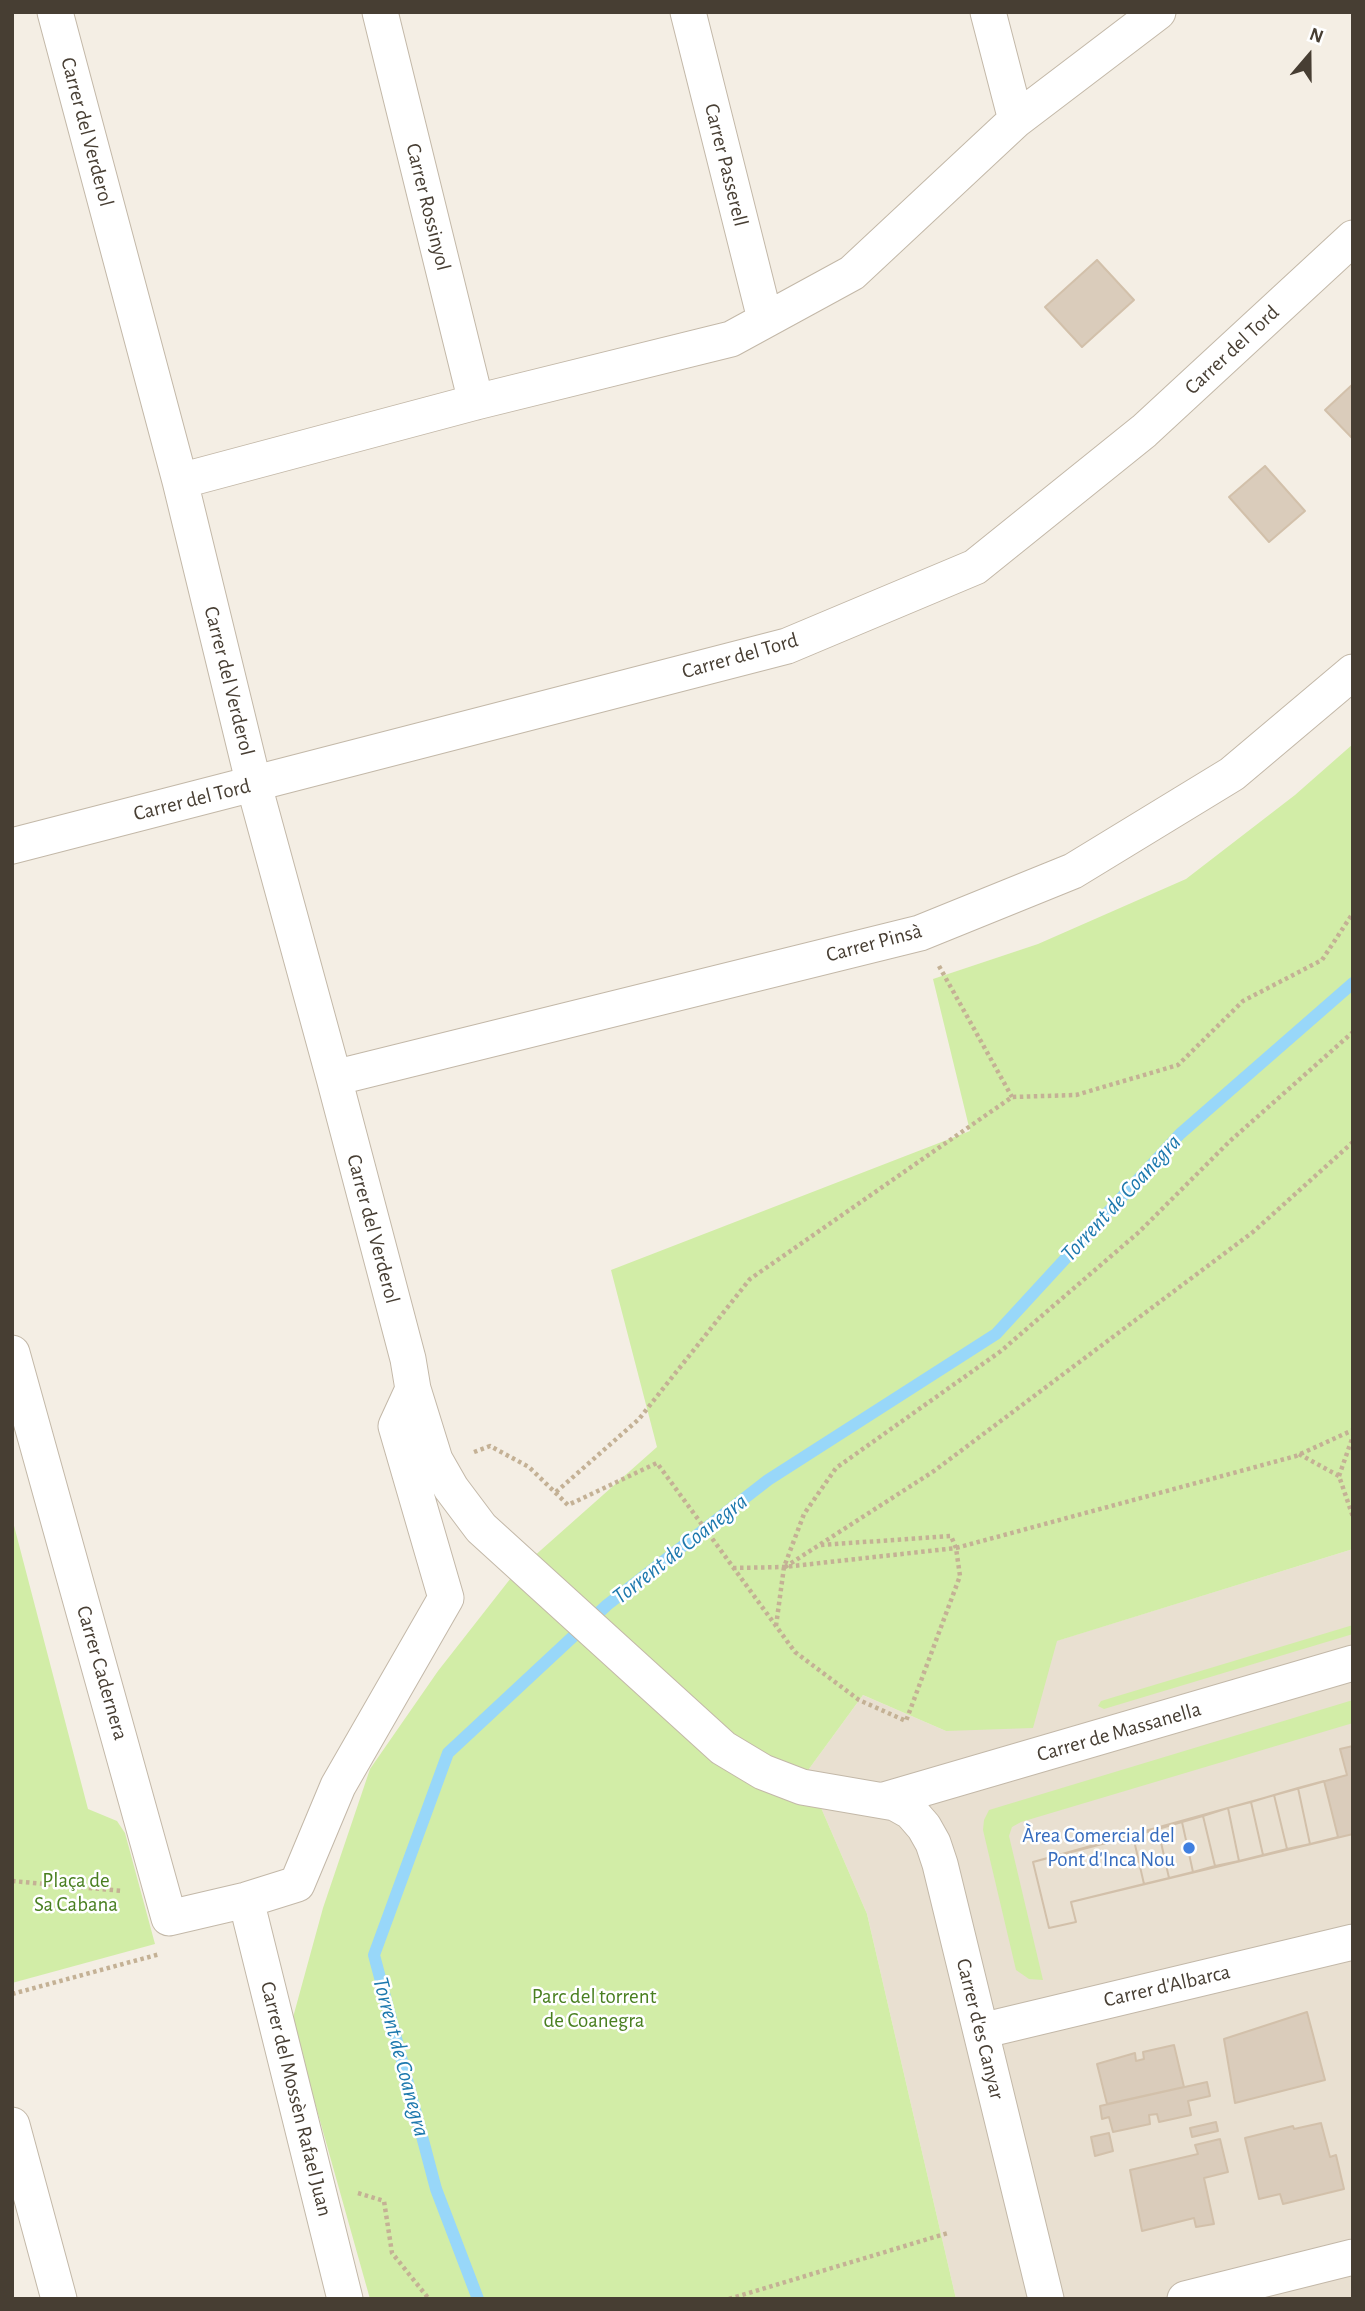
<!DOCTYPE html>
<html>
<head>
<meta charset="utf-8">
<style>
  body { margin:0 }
  #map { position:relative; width:1365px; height:2311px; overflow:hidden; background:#f4eee4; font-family:"Alegreya Sans",sans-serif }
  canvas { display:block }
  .frame { position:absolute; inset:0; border:14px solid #473e33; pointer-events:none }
  .north { position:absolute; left:1274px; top:21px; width:70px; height:70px; -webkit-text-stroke:5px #fff; paint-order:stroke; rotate:20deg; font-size:19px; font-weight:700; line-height:28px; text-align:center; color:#473e33 }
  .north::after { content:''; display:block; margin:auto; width:24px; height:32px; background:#473e33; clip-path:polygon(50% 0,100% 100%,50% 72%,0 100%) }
</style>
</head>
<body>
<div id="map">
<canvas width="1365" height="2311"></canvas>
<div class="frame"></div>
<div class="north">N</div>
</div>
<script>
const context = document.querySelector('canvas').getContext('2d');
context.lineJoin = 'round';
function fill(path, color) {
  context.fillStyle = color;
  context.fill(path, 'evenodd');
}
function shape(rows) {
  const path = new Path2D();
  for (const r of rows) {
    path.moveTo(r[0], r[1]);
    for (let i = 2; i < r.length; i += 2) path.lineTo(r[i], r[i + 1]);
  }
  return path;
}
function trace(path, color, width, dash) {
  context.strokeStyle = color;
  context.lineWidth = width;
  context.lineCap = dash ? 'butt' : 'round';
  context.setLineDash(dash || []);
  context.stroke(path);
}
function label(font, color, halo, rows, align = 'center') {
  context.font = font + ' "Alegreya Sans",sans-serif';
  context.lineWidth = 5;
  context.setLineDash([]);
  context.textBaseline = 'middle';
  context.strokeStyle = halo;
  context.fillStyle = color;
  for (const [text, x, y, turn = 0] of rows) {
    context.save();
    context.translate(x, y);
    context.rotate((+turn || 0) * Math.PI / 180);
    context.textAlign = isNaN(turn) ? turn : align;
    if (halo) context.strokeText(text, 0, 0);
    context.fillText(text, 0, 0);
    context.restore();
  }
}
fill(shape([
  [1353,1549,1353,2299,956,2299,867,1914,806,1773,863,1695,946,1731,1056,1641]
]), '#e9e0d1');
fill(shape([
  [1353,744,1353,1549,1057,1641,1033,1728,946,1731,863,1695,806,1773,867,1914,956,2299,370,2299,292,2021,323,1908,370,1769,438,1671,514,1574,657,1447,611,1270,970,1131,933,979,1038,944,1186,879,1295,795],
  [12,1518,88,1809,117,1821,125,1833,155,1944,12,1983],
  [1353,1625,1353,1634,1104,1709,1098,1706,1101,1701],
  [1353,1700,1353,1723,1021,1822,1012,1827,1009,1836,1043,1980,1029,1979,1016,1970,983,1830,984,1820,989,1810]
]), '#d2eda7');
trace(shape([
  [478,2299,436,2189,374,1955,448,1753,607,1605,768,1480,996,1334,1180,1134,1353,983]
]), '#98d7f9', 12);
const building = shape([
  [1097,260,1134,300,1082,347,1045,307,1097,260],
  [1353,384,1353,439,1325,410,1353,384],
  [1265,466,1305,511,1269,542,1229,497,1265,466],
  [1353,1746,1353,1834,1071,1902,1076,1922,1049,1928,1033,1862,1347,1775,1340,1749,1353,1746],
  [1324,1781,1338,1837,1310,1844,1298,1788,1324,1781],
  [1298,1788,1310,1844,1287,1849,1274,1795,1298,1788],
  [1274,1795,1287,1849,1263,1855,1251,1802,1274,1795],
  [1251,1802,1263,1855,1239,1861,1228,1808,1251,1802],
  [1228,1808,1239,1861,1215,1866,1203,1816,1228,1808],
  [1203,1816,1215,1866,1193,1872,1182,1822,1203,1816],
  [1182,1822,1193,1872,1169,1878,1158,1829,1182,1822],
  [1158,1829,1169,1878,1144,1884,1133,1836,1158,1829],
  [1133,1836,1144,1884,1071,1902,1076,1922,1049,1928,1033,1862,1133,1836],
  [1307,2012,1325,2080,1235,2103,1224,2039,1307,2012],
  [1174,2045,1184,2087,1107,2104,1097,2064,1135,2053,1136,2061,1144,2059,1143,2052,1174,2045],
  [1207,2082,1210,2096,1188,2101,1191,2115,1159,2122,1157,2114,1149,2115,1150,2124,1113,2132,1109,2117,1102,2119,1100,2106,1207,2082],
  [1216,2122,1218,2131,1192,2137,1190,2128,1216,2122],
  [1321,2123,1330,2157,1336,2155,1344,2189,1283,2204,1280,2194,1259,2199,1245,2138,1293,2126,1294,2129,1321,2123],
  [1109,2133,1113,2151,1095,2156,1091,2137,1109,2133],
  [1220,2139,1228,2172,1204,2178,1214,2224,1196,2227,1194,2218,1142,2231,1130,2170,1198,2154,1195,2145,1220,2139]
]);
fill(building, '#daccbb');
trace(building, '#d2c0aa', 2);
const street = shape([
  [55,12,180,481,254,785,334,1078,408,1359,413,1389,435,1460,451,1488,481,1528,723,1748,763,1772,802,1787,895,1803,911,1812,924,1827,933,1843,940,1864,1046,2299],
  [380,12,476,402],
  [688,12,765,319],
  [988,12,1016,120],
  [180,481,476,402,731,339,852,273,1016,120,1158,12],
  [12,846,787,646,975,567,1144,431,1353,238],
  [334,1078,920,933,1073,871,1232,774,1353,672],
  [12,1353,169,1918,246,1900,297,1884,338,1786,446,1598,396,1426,413,1389],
  [884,1800,1353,1663],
  [246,1900,345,2299],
  [981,2031,1353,1942],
  [12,2125,59,2299],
  [1185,2299,1353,2257]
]);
trace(street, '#c3b8a8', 37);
trace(shape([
  [939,966,1012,1097],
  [474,1452,490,1446,529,1467,568,1505,657,1463,795,1652,859,1700,906,1721,960,1576,956,1548,1296,1456,1353,1430],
  [1299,1454,1339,1476,1353,1517],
  [1339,1476,1353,1436],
  [556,1492,639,1419,750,1279,1012,1097,1076,1095,1178,1065,1243,1001,1322,960,1353,913],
  [785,1567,934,1471,1253,1232,1353,1142],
  [733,1568,784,1567,956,1548,951,1536,821,1545],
  [776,1626,784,1567,804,1514,836,1468,1001,1351,1139,1232,1230,1141,1353,1032],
  [12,1881,123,1891],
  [12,1994,160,1954],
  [358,2193,384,2201,392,2253,429,2299],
  [729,2299,948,2233]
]), '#c4b195', 4.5, [3.5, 3.5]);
trace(street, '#fff', 35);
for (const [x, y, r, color] of [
  [1189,1848,7,"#3f7fe0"]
]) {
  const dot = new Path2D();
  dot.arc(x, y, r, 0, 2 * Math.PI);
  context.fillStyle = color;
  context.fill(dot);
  trace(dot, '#fff', 2.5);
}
label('21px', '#473e33', '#fff', [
  ["Carrer del Verderol",87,132,75],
  ["Carrer Passerell",726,165,76],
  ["Carrer Rossinyol",428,207,76],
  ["Carrer del Tord",1232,350,-43],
  ["Carrer del Tord",740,656,-16],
  ["Carrer del Verderol",229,681,76],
  ["Carrer del Tord",192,800,-14],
  ["Carrer Pinsà",874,943,-15],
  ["Carrer del Verderol",373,1229,75],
  ["Carrer Cadernera",102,1673,74],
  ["Carrer de Massanella",1119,1732,-16],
  ["Carrer d'Albarca",1167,1986,-13],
  ["Carrer d'es Canyar",980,2029,76],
  ["Carrer del Mossèn Rafael Juan",296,2099,76]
]);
label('21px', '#366cbe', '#fff', [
  ["Àrea Comercial del",1175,1836],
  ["Pont d'Inca Nou",1175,1860]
], 'right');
label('21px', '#497f20', '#fff', [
  ["Plaça de",76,1881],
  ["Sa Cabana",76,1905],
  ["Parc del torrent",594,1997],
  ["de Coanegra",594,2021]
]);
label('italic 23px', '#1e79ae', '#fff', [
  ["Torrent de Coanegra",1121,1198,-47],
  ["Torrent de Coanegra",680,1549,-38],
  ["Torrent de Coanegra",401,2057,75]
]);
</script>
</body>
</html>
